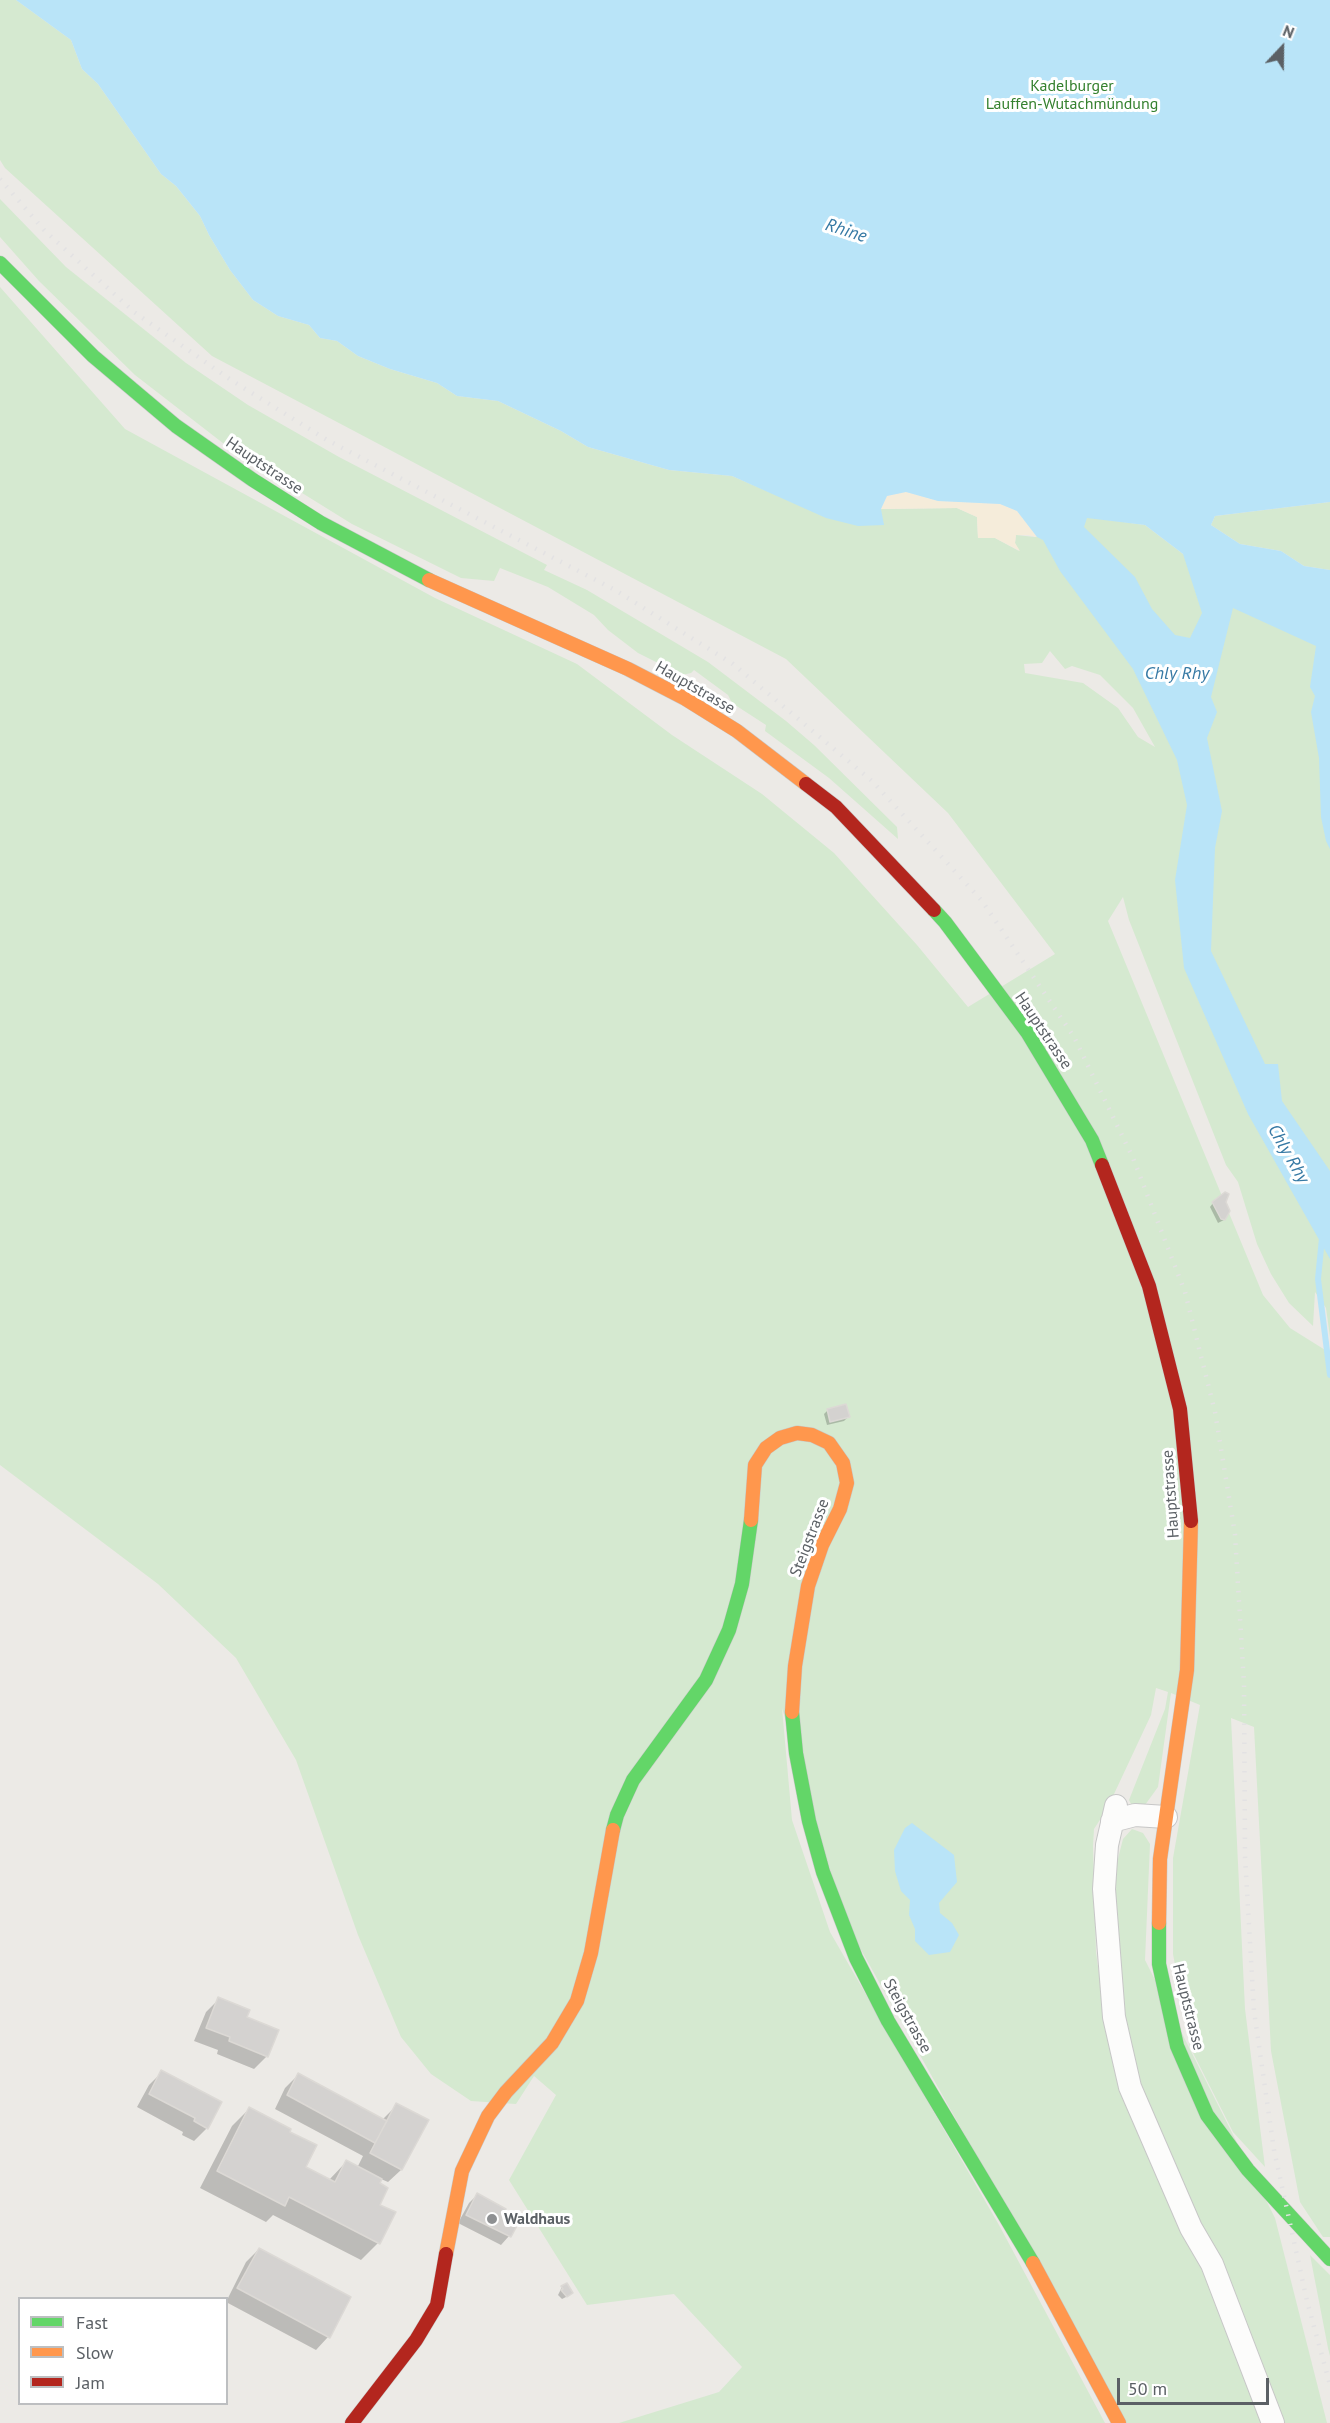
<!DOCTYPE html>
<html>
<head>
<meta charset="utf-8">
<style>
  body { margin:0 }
  #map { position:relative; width:1330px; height:2423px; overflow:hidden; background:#eceae6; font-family:"PT Sans",sans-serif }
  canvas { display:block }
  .legend { position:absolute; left:18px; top:2297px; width:210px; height:108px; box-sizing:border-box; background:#fff; border:2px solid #bdbfc1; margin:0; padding:8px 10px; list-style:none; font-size:18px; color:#5b6065 }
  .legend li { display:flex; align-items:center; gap:12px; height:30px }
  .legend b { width:30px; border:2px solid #bdbfc1 }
  .north { position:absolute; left:1252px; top:18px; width:60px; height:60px; -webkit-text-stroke:4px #fff; paint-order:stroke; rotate:22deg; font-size:16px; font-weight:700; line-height:24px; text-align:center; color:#5b6065 }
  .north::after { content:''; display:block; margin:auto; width:21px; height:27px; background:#5b6065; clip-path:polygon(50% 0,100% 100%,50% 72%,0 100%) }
  .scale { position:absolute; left:1117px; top:2378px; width:152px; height:27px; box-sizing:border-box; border:3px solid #5b6065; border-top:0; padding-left:8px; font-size:18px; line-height:21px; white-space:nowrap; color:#5b6065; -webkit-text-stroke:4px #fff; paint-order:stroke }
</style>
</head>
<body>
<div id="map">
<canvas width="1330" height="2423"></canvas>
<ul class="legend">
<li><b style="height:8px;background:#63d668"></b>Fast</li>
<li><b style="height:8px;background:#ff974d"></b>Slow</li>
<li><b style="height:8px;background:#b3261e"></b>Jam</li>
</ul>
<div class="north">N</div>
<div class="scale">50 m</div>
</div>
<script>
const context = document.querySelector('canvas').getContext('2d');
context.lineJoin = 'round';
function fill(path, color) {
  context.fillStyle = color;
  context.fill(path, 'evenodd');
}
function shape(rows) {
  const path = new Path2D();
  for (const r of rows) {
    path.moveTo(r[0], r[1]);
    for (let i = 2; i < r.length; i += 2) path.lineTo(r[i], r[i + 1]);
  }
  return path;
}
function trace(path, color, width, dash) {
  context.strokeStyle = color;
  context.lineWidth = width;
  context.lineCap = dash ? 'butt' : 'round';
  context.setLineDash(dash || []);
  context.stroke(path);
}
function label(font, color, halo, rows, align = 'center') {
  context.font = font + ' "PT Sans",sans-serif';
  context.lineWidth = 6;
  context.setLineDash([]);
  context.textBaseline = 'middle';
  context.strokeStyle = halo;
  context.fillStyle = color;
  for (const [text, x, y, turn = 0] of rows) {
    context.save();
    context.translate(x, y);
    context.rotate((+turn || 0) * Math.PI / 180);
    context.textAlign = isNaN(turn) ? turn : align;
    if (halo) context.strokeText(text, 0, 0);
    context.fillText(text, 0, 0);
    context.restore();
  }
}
fill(shape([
  [0,0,16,0,71,40,82,69,98,84,161,174,176,186,200,216,209,235,230,270,253,300,278,316,309,325,320,338,337,341,358,356,390,369,437,383,457,396,498,401,561,431,588,447,669,470,732,476,769,492,881,509,957,508,977,517,978,538,995,538,1019,551,1015,543,1016,535,1035,537,1087,517,1145,525,1183,554,1330,647,1330,1337,1326,1308,1315,1292,1313,1326,1289,1303,1271,1274,1257,1244,1238,1182,1226,1165,1129,920,1123,897,1108,921,1263,1295,1290,1328,1330,1353,1330,2237,1323,2237,1300,2202,1271,2051,1254,1727,1231,1718,1245,2009,1265,2167,1233,2132,1190,2047,1173,1954,1173,1858,1200,1705,1171,1693,1158,1787,1145,1805,1132,1806,1129,1800,1165,1709,1168,1692,1156,1688,1151,1715,1107,1809,1094,1829,1093,1846,1096,1952,1105,2019,1205,2268,1263,2423,1126,2423,846,1923,782,1708,792,1820,830,1932,999,2225,1105,2423,619,2423,719,2392,742,2367,674,2294,587,2305,509,2180,556,2095,534,2076,516,2104,471,2101,431,2074,401,2037,358,1935,296,1760,236,1658,158,1584,0,1465,0,287,125,429,435,598,577,664,672,735,762,794,834,853,917,945,968,1007,1055,954,948,813,786,659,212,356,5,168,0,160],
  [1050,651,1065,669,1072,666,1100,675,1133,708,1155,747,1138,737,1118,708,1083,683,1025,673,1024,664,1042,663],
  [0,199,66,267,186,363,248,405,339,457,547,565,544,570,587,590,708,662,786,721,814,745,897,827,898,839,829,778,765,731,766,725,732,703,728,695,694,670,691,673,682,675,638,653,608,630,594,615,548,587,500,568,494,581,461,578,352,524,228,447,135,375,39,281,0,237],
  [1330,502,1330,570,1304,566,1281,551,1240,544,1211,525,1215,516],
  [1132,1829,1143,1833,1150,1844,1145,1960,1275,2218,1327,2423,1282,2423,1139,2085,1123,2017,1111,1886,1123,1839],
  [1310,2255,1330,2275,1330,2356,1328,2348]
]), '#d5e9d0');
fill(shape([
  [906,492,938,501,1000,504,1017,511,1037,537,1028,535,1016,535,1015,543,1020,551,995,538,978,538,977,517,957,508,881,509,887,496]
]), '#f5ecda');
fill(shape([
  [16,0,1330,0,1330,502,1215,516,1211,525,1240,544,1281,551,1304,566,1330,570,1330,849,1326,841,1321,817,1319,758,1311,712,1315,696,1310,687,1316,646,1233,608,1211,697,1217,712,1207,738,1222,811,1215,848,1211,951,1265,1064,1278,1064,1282,1101,1330,1171,1330,1259,1248,1114,1184,968,1175,880,1187,805,1177,760,1133,669,1060,571,1043,540,1037,537,1017,511,1000,504,938,501,906,492,887,496,881,509,884,525,858,526,826,518,732,476,669,470,588,447,561,431,498,401,457,396,437,383,390,369,358,356,337,341,320,338,309,325,278,316,253,300,230,270,209,235,200,216,176,186,161,174,98,84,82,69,71,40],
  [1087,518,1145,525,1183,554,1202,613,1190,638,1175,635,1152,609,1135,577,1084,527],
  [912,1823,954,1855,957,1882,939,1903,940,1913,952,1923,959,1935,950,1952,929,1955,915,1941,915,1929,909,1915,910,1900,901,1891,895,1871,894,1850,905,1828]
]), '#b9e4f8');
fill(shape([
  [1224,1202,1224,1220,1218,1223,1210,1207,1213,1203],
  [828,1410,848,1417,844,1421,827,1425,824,1414],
  [219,1999,245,2018,267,2056,254,2069,217,2054,218,2050,194,2041,206,2012],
  [162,2072,207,2128,194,2141,182,2135,183,2132,137,2107,149,2085],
  [298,2075,382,2120,397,2105,427,2121,401,2170,388,2182,381,2179,378,2184,378,2243,361,2260,273,2215,266,2222,200,2188,232,2126,249,2109,288,2133,304,2167,329,2180,346,2162,357,2168,363,2156,275,2109,285,2088],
  [477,2195,500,2216,516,2225,509,2236,501,2245,458,2223,469,2203],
  [259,2249,328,2337,316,2350,226,2302,246,2262],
  [562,2287,568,2296,562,2299,558,2295]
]), '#0003');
trace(shape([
  [1322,1238,1318,1279,1330,1375]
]), '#b9e4f8', 6);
const building = shape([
  [1225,1192,1229,1194,1226,1202,1230,1211,1225,1220,1221,1219,1212,1202,1225,1192],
  [846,1404,850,1417,830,1422,827,1409,846,1404],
  [218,1997,250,2010,247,2017,279,2030,268,2057,229,2041,230,2037,206,2028,218,1997],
  [161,2070,222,2102,208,2129,194,2121,195,2118,149,2094,161,2070],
  [298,2073,387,2121,375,2143,287,2095,298,2073],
  [396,2103,429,2120,402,2170,370,2153,396,2103],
  [249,2107,291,2129,290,2132,317,2145,306,2167,335,2182,346,2160,382,2179,380,2183,388,2188,380,2205,396,2212,380,2244,289,2197,285,2206,217,2171,249,2107],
  [477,2193,506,2209,502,2215,518,2224,511,2237,466,2215,477,2193],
  [259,2248,351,2297,330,2338,237,2288,259,2248],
  [567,2283,573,2293,567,2297,561,2290,563,2289,561,2286,567,2283]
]);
fill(building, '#d4d2d0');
trace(building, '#dcd9d5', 1.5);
const street = shape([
  [1116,1806,1107,1845,1104,1889,1114,2017,1130,2087,1191,2228,1212,2264,1273,2423],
  [1112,1821,1135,1815,1166,1817]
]);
const fast = shape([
  [0,263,93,356,176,426,253,480,321,523,429,580],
  [934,910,945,922,1027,1032,1092,1140,1102,1165],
  [792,1712,796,1753,809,1821,823,1872,856,1958,888,2021,1033,2263],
  [613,1830,617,1815,633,1780,706,1680,729,1630,742,1584,751,1520],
  [1159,1923,1159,1964,1177,2046,1207,2115,1248,2170,1330,2259]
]);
const slow = shape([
  [429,580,628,669,684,698,737,731,806,784],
  [751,1520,755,1465,766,1448,780,1438,797,1433,812,1435,829,1443,843,1463,847,1483,840,1509,822,1545,808,1586,795,1666,792,1712],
  [1159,1923,1160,1859,1187,1670,1191,1521],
  [446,2254,462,2171,488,2116,506,2092,552,2043,577,2001,591,1953,613,1830],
  [1033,2263,1119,2423]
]);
const jam = shape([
  [806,784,836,807,934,910],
  [1102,1165,1149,1286,1180,1409,1191,1521],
  [352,2423,416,2340,437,2305,446,2254]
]);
trace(street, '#c7c7c7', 24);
trace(fast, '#c8c8c8', 15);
trace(slow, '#c8c8c8', 15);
trace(jam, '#c8c8c8', 15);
trace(street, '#fcfcfb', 22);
trace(fast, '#63d668', 14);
trace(slow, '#ff974d', 14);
trace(jam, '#b3261e', 14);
trace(shape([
  [0,179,44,230,134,312,231,380,327,440,615,590,733,664,872,781,982,901,1074,1037,1133,1158,1185,1292,1215,1412,1235,1534,1244,1684,1245,1856,1254,2011,1274,2150,1307,2301,1330,2385]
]), '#e3e2e3', 4.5, [1.5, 8]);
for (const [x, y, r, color] of [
  [492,2219,6,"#8e9092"]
]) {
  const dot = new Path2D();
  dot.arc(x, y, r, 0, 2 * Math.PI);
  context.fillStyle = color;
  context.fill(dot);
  trace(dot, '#fff', 2);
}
label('16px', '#35812f', '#fff', [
  ["Kadelburger",1072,86],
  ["Lauffen-Wutachmündung",1072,104]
]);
label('16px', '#5b6065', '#fff', [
  ["Hauptstrasse",264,466,34],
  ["Hauptstrasse",695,688,30],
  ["Hauptstrasse",1043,1031,56],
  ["Hauptstrasse",1171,1494,-94],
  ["Steigstrasse",810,1538,-69],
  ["Hauptstrasse",1188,2007,76],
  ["Steigstrasse",907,2016,61]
]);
label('bold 16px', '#5b6065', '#fff', [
  ["Waldhaus",504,2219]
], 'left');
label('italic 18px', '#3679a4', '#fff', [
  ["Rhine",846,231,18],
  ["Chly Rhy",1177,674],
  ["Chly Rhy",1288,1154,60]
]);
</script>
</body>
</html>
